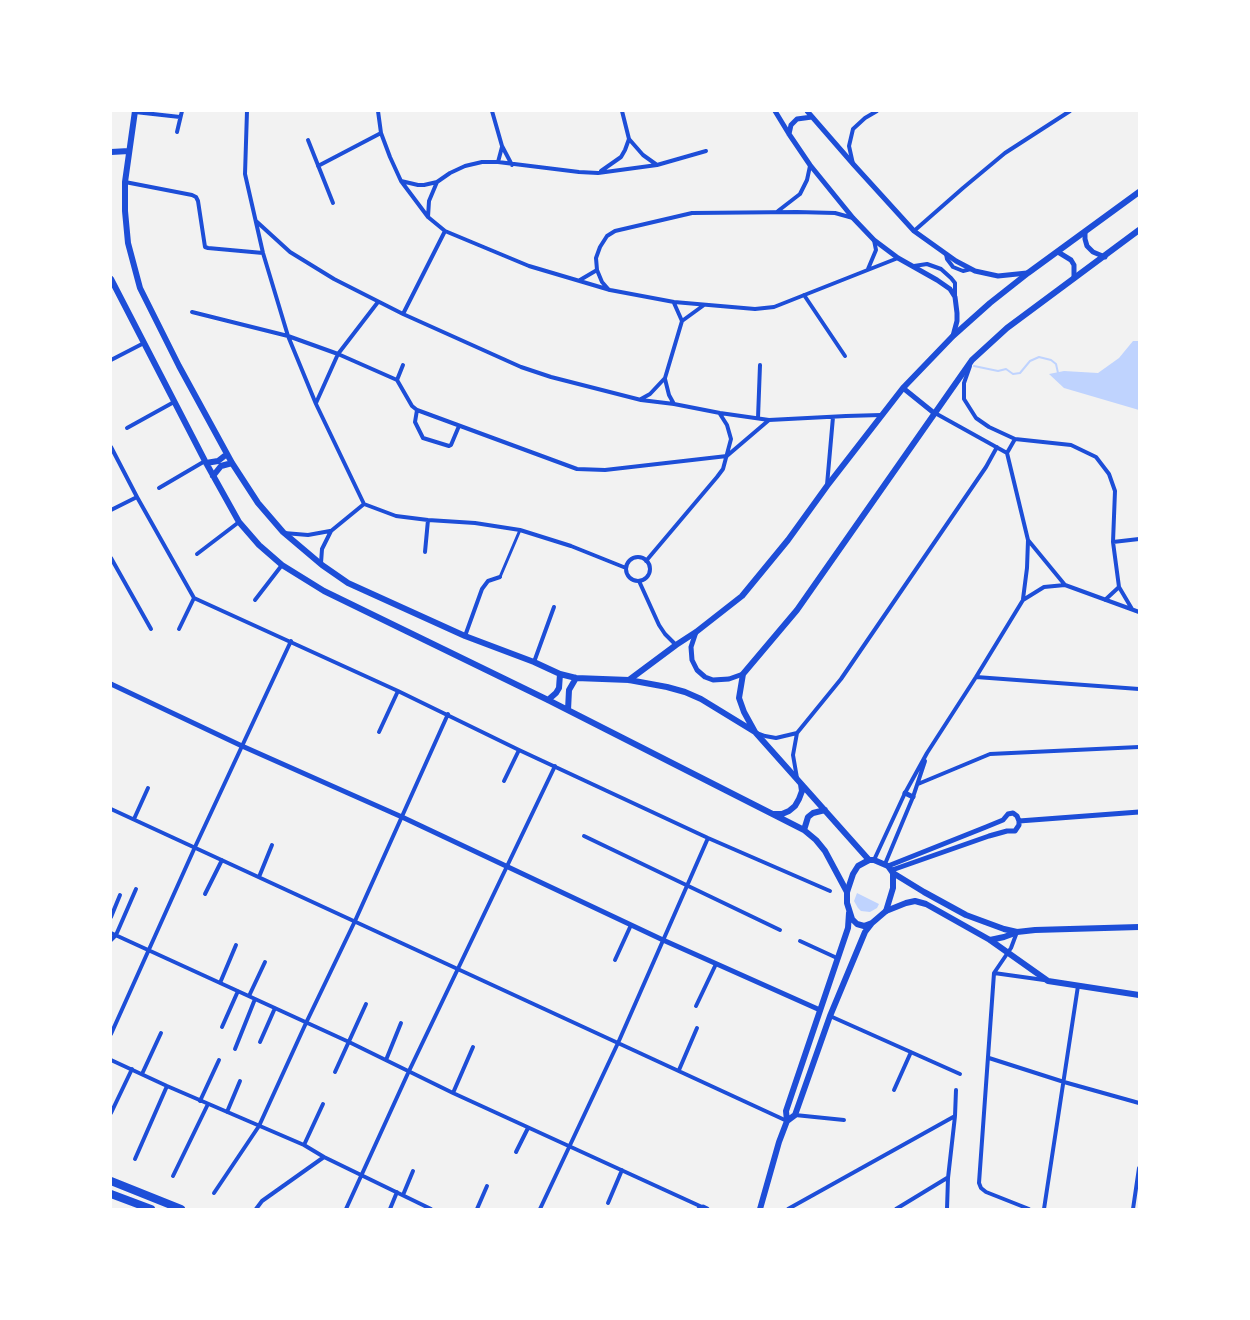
<!DOCTYPE html>
<html>
<head>
<meta charset="utf-8">
<style>
  body { margin:0 }
  #map { position:relative; width:1250px; height:1320px; overflow:hidden; background:#f2f2f2; font-family:Figtree,sans-serif }
  canvas { display:block }
  .frame { position:absolute; inset:0; border:112px solid #fff; pointer-events:none }
</style>
</head>
<body>
<div id="map">
<canvas width="1250" height="1320"></canvas>
<div class="frame"></div>
</div>
<script>
const context = document.querySelector('canvas').getContext('2d');
context.lineJoin = 'round';
function fill(path, color) {
  context.fillStyle = color;
  context.fill(path, 'evenodd');
}
function shape(rows) {
  const path = new Path2D();
  for (const r of rows) {
    if (r.length === 3) {
      path.moveTo(r[0] + r[2], r[1]);
      path.arc(r[0], r[1], r[2], 0, 2 * Math.PI);
      continue;
    }
    path.moveTo(r[0], r[1]);
    for (let i = 2; i < r.length; i += 2) path.lineTo(r[i], r[i + 1]);
  }
  return path;
}
function trace(path, color, width, dash) {
  context.strokeStyle = color;
  context.lineWidth = width;
  context.lineCap = dash ? 'butt' : 'round';
  context.setLineDash(dash || []);
  context.stroke(path);
}
fill(shape([
  [1133,341,1139,341,1139,410,1064,388,1049,374,1064,371,1098,373,1119,358],
  [857,893,879,904,877,908,870,912,861,911,858,908,854,901]
]), '#bfd3fe');
trace(shape([
  [974,366,998,371,1006,369,1013,374,1020,373,1030,361,1039,357,1051,360,1056,364,1058,373]
]), '#bfd3fe', 2);
trace(shape([
  [500,577,520,530]
]), '#1d4ed8', 3);
trace(shape([
  [247,111,245,174,263,253,288,336,316,404,364,504,396,516,428,520,475,523,520,530,571,546,626,568],
  [378,111,381,133,390,157,401,181,428,217,445,231,529,266,610,290,674,302,755,309,774,307,898,258],
  [492,111,502,146,512,165],
  [622,111,629,139,643,155,657,165],
  [135,112,180,117],
  [177,132,182,111],
  [308,140,333,203],
  [498,162,502,147],
  [853,164,849,146,853,129,865,118,877,111],
  [318,166,381,133],
  [601,171,621,157,625,150,629,139],
  [401,181,418,185,424,185,437,182,450,173,465,166,482,162,498,162,579,172,598,173,657,165,706,151],
  [125,182,192,195,196,197,198,201,205,247,208,248,263,253],
  [778,211,800,194,807,180,810,166],
  [428,217,429,201,437,182],
  [256,221,290,252,334,279,403,314,521,367,551,377,641,400,674,404,720,413,769,420,846,416,881,415],
  [914,231,963,188,1005,153,1070,111],
  [946,254,947,259,953,267,963,271,971,269],
  [914,266,927,264,941,269,951,278,955,283,955,297],
  [868,269,876,250,874,240],
  [580,280,597,270],
  [609,290,602,282,597,270,596,258,600,247,607,236,615,231,692,213,797,212,835,213,853,218],
  [804,295,845,356],
  [674,303,682,321],
  [192,312,288,336,338,354,397,380],
  [403,314,445,231],
  [111,360,144,343],
  [403,365,397,380,412,406,417,410,577,469,605,470,727,456],
  [970,366,964,383,964,399,976,418,989,427,1015,439,1071,445,1096,457,1109,474,1115,491,1113,542,1119,587,1132,609],
  [665,379,669,395,674,404],
  [641,399,650,394,665,378,682,321,704,305],
  [316,403,338,354,378,302],
  [417,410,415,422,423,438,449,446,451,445,459,426],
  [935,413,1007,453],
  [758,418,760,365],
  [127,428,174,402],
  [1015,439,1007,453,1028,540,1065,585],
  [111,447,137,497,194,598,398,691,519,750,708,838,830,891],
  [728,455,769,420],
  [827,485,833,417],
  [159,488,205,461],
  [111,510,137,497],
  [284,533,308,535,330,531],
  [1113,542,1139,539],
  [425,552,428,520],
  [197,554,239,522],
  [638,569,12],
  [111,558,151,629],
  [646,561,717,477,723,469,731,439,727,425,720,414],
  [321,563,322,549,331,531,364,504],
  [639,581,659,625,665,634,676,645],
  [1023,599,1027,568,1028,540],
  [255,600,282,565],
  [1105,600,1119,587],
  [179,629,194,598],
  [465,636,482,589,488,581,500,577],
  [534,662,554,607],
  [976,677,1139,689],
  [379,732,398,691],
  [757,733,765,736,776,738,797,733],
  [797,778,793,755,797,733,841,679,986,467,997,447],
  [504,781,519,750],
  [918,784,990,754,1139,747],
  [111,809,787,1121],
  [134,819,148,788],
  [584,836,780,930],
  [874,860,905,793,927,753,976,677,1023,600,1044,587,1065,585,1139,612],
  [885,864,913,797,925,761],
  [259,877,272,845],
  [205,894,222,860],
  [111,917,120,895],
  [1017,932,1011,948,994,973,979,1183,981,1188,986,1192,1029,1209],
  [111,933,349,1042,453,1093,702,1207],
  [111,940,116,935,136,889],
  [800,941,837,958],
  [615,960,631,925],
  [994,973,1044,980],
  [220,983,236,945],
  [249,996,265,962],
  [696,1006,716,964],
  [830,1016,960,1074],
  [222,1027,238,991],
  [111,1034,195,847,291,641],
  [260,1042,275,1008],
  [235,1049,255,999],
  [989,1058,1064,1082,1139,1103],
  [111,1060,167,1086,304,1145,324,1157,431,1209],
  [386,1060,401,1023],
  [679,1070,697,1028],
  [335,1072,366,1004],
  [142,1074,161,1033],
  [894,1090,911,1052],
  [453,1093,473,1047],
  [200,1101,219,1060],
  [227,1112,240,1081],
  [111,1113,132,1069],
  [795,1115,844,1120],
  [304,1145,323,1104],
  [516,1152,528,1128],
  [135,1159,167,1086],
  [173,1176,208,1104],
  [214,1193,259,1126,306,1023,355,921,448,714],
  [403,1195,413,1171],
  [608,1203,622,1170],
  [256,1209,262,1201,324,1157],
  [346,1209,409,1071,555,766],
  [390,1209,397,1192],
  [477,1209,487,1186],
  [540,1209,618,1043,708,838],
  [788,1209,955,1116],
  [896,1209,947,1178],
  [947,1209,948,1178,955,1116,956,1090],
  [1044,1209,1078,986],
  [1133,1209,1139,1168]
]), '#1d4ed8', 4);
trace(shape([
  [775,111,789,134,810,165,853,218,874,240,898,258,937,280,950,289,955,297,957,313,957,321,953,336],
  [807,111,854,165,914,231,956,261,975,271,998,276,1027,273],
  [789,134,791,125,797,119,812,117],
  [1085,232,1085,239,1087,246,1093,252,1105,257],
  [1058,252,1071,260,1074,265,1074,278],
  [903,388,934,413],
  [696,632,691,647,692,660,697,670,705,677,713,680,729,679,743,674],
  [111,684,242,746,402,817,663,940,820,1010],
  [905,793,913,797],
  [1019,821,1139,812],
  [888,866,986,827,1003,820,1008,814,1013,813,1017,816,1019,821],
  [892,870,989,836,1007,831,1015,831,1019,825,1019,821],
  [699,1209,703,1207,707,1209]
]), '#1d4ed8', 5);
trace(shape([
  [135,111,125,182,125,211,128,243,140,288,179,366,232,463,258,503,283,532,322,565,348,583,465,636,534,662,560,674,576,678,629,680,667,687,685,692,701,699,755,732,869,860],
  [111,152,129,151],
  [111,279,205,461,239,522,259,545,282,565,324,591,548,700,804,830,816,840,825,851,847,892],
  [206,463,218,461,227,454],
  [213,476,221,466,232,463],
  [629,680,676,645,696,632,742,596,788,540,827,486,903,388,953,336,990,303,1028,273,1139,192],
  [548,700,556,693,559,688,560,674],
  [568,710,569,690,576,678],
  [755,732,744,712,739,698,743,674,797,610,972,360,1007,328,1139,230],
  [774,814,782,814,789,811,795,806,799,799,802,791,801,784],
  [804,830,808,817,813,813,825,810],
  [893,873,924,892,966,915,1004,929,1017,932,1035,930,1139,927],
  [886,911,906,903,915,901,926,904,990,940,1048,981,1139,995],
  [990,940,1004,937,1015,933]
]), '#1d4ed8', 6);
trace(shape([
  [869,860,874,860,888,866,893,873,893,888,886,911,872,923,864,926,857,924,852,919,847,903,847,892,853,874,858,866,869,860],
  [787,1121,795,1115,830,1016,865,932,872,923],
  [760,1209,779,1142,787,1121,786,1111,848,928,849,913]
]), '#1d4ed8', 6);
trace(shape([
  [111,1181,181,1209],
  [111,1194,151,1209]
]), '#1d4ed8', 8);
</script>
</body>
</html>
